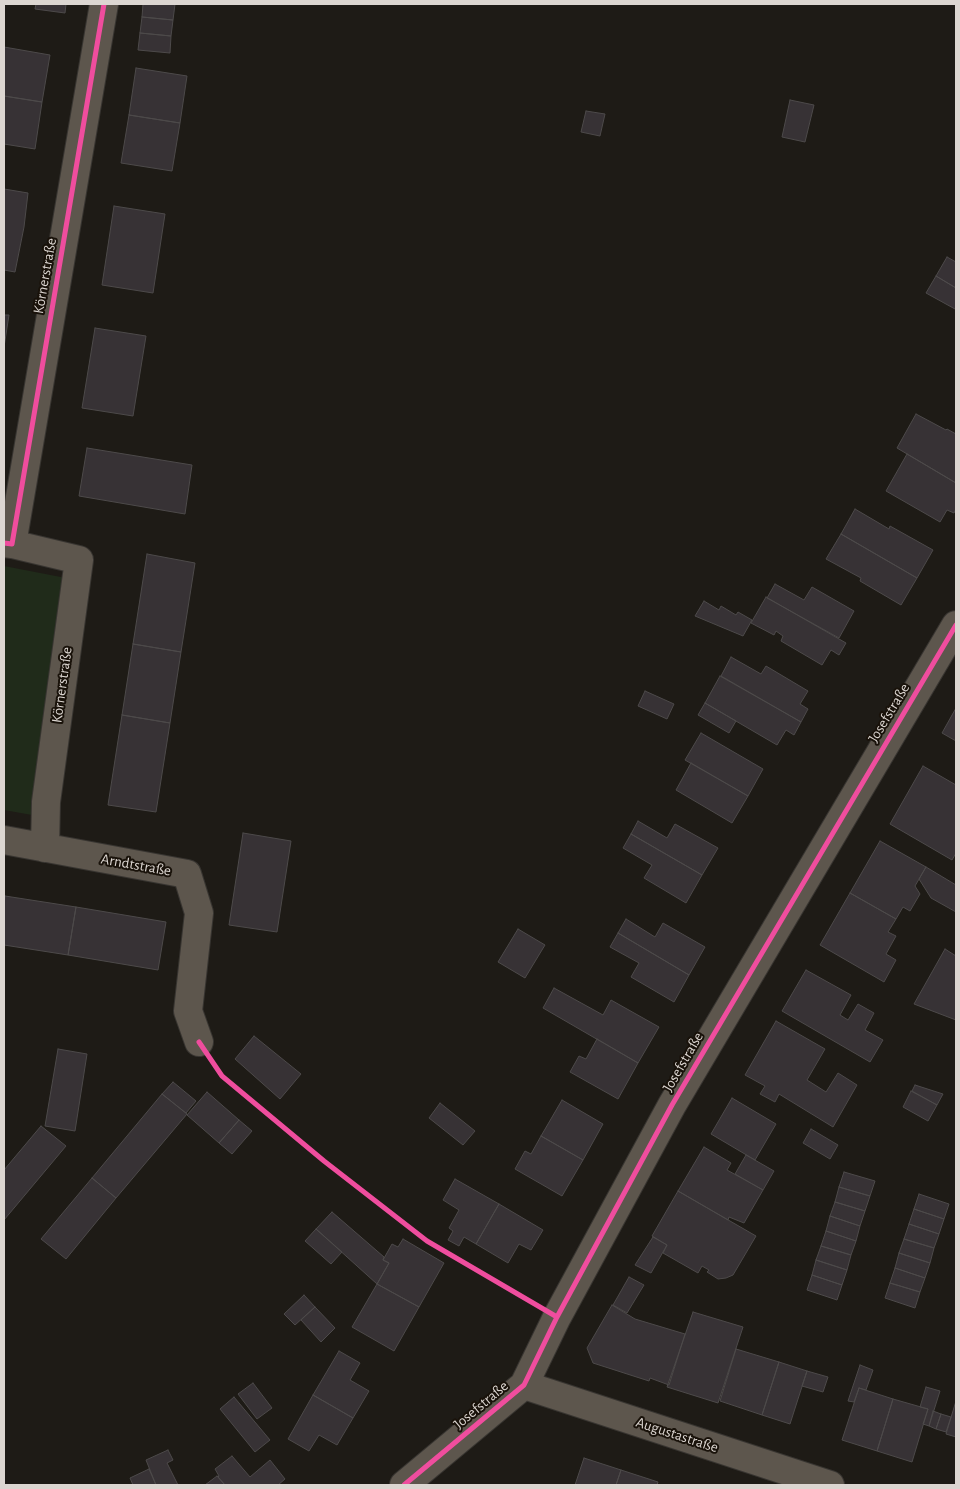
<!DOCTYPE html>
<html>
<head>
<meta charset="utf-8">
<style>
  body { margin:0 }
  #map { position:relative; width:960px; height:1489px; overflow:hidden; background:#1e1b16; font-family:"Alegreya Sans",sans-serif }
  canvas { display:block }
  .frame { position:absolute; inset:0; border:5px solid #dcd6d1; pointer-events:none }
</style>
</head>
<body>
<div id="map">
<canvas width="960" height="1489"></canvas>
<div class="frame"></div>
</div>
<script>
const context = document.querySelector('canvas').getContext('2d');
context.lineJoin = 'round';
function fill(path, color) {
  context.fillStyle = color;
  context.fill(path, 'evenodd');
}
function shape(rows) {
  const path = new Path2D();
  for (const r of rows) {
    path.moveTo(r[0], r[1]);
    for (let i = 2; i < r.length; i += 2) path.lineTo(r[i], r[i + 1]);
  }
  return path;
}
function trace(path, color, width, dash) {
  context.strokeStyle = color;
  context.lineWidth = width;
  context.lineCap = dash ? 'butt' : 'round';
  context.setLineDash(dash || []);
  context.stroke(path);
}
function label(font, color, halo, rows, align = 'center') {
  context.font = font + ' "Alegreya Sans",sans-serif';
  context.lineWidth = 4;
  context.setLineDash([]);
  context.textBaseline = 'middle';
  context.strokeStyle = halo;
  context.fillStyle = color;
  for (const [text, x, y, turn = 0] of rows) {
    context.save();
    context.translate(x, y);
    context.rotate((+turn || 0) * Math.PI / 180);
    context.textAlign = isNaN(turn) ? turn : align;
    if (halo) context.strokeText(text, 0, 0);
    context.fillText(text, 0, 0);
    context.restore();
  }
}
fill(shape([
  [4,566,66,578,32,815,4,810]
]), '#202b1a');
const building = shape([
  [36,4,66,4,65,13,35,9,36,4],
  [143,4,175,4,173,20,142,17,143,4],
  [142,17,173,20,171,36,140,33,142,17],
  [140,33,171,36,170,53,138,50,140,33],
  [4,47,50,55,42,102,4,96,4,47],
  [136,68,187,76,180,123,129,115,136,68],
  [4,96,42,102,35,149,4,144,4,96],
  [790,100,814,105,805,142,782,137,790,100],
  [586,111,605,114,600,136,581,132,586,111],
  [129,115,180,123,172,171,121,163,129,115],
  [4,189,28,193,24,227,15,272,4,270,4,189],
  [114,206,165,214,153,293,102,285,114,206],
  [947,257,956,262,956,288,936,276,947,257],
  [936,276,956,288,956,307,955,309,926,293,936,276],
  [4,315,9,315,4,347,4,315],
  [95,328,146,336,133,416,82,408,95,328],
  [916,414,946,430,947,429,956,434,956,483,897,448,916,414],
  [87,448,192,465,185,514,79,496,87,448],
  [907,454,956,483,956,509,954,513,947,510,940,522,886,491,907,454],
  [855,509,889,529,890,526,933,550,917,578,841,534,855,509],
  [841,534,917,578,901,605,860,581,861,578,826,559,841,534],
  [147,554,195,563,181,652,133,644,147,554],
  [775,584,804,600,812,587,854,611,839,638,767,598,775,584],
  [766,597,846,643,839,655,831,650,822,665,781,641,783,636,776,631,774,635,751,623,766,597],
  [704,601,719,610,721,606,736,615,738,612,752,620,743,636,695,616,704,601],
  [133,644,181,652,170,723,122,715,133,644],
  [731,657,761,674,766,666,808,691,800,704,808,709,801,722,721,676,731,657],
  [720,676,801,722,794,735,786,730,777,745,705,703,720,676],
  [645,691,674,704,667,719,638,706,645,691],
  [705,703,736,721,729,733,698,715,705,703],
  [956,708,956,741,942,733,956,708],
  [122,715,170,723,156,812,108,805,122,715],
  [701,733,763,769,748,796,685,760,701,733],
  [691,763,748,796,732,823,676,790,691,763],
  [923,766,956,785,956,853,952,860,890,824,923,766],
  [638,821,667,838,675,824,718,848,702,875,631,834,638,821],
  [243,833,291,841,277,932,229,925,243,833],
  [631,834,702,875,686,903,644,878,652,865,623,848,631,834],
  [880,841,926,867,915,886,920,894,910,911,903,907,896,919,850,893,880,841],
  [926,867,956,885,956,912,931,898,919,879,926,867],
  [850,893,896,919,888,932,896,936,886,954,896,960,884,982,820,945,850,893],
  [5,896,76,907,68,955,4,945,4,905,5,896],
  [76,907,166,922,158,970,68,955,76,907],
  [626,919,655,937,663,923,705,947,689,975,618,933,626,919],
  [518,929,545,945,525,978,498,962,518,929],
  [618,933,689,975,674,1002,631,977,639,963,610,947,618,933],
  [945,949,956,956,956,1020,914,1004,945,949],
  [806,970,851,995,840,1015,848,1020,858,1004,874,1013,865,1030,883,1040,870,1062,782,1011,806,970],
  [554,988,603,1015,611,1000,659,1027,638,1063,543,1008,554,988],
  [776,1021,825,1049,807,1080,826,1092,838,1073,857,1085,833,1127,779,1094,775,1102,760,1094,765,1086,745,1075,776,1021],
  [254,1036,301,1074,280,1099,235,1059,254,1036],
  [597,1039,638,1063,618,1099,570,1072,579,1056,586,1059,597,1039],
  [58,1049,87,1054,75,1131,45,1126,58,1049],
  [173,1082,196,1101,186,1113,162,1094,173,1082],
  [915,1085,943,1094,937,1105,912,1091,915,1085],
  [911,1091,937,1105,928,1121,903,1107,911,1091],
  [207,1092,239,1120,219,1143,187,1115,207,1092],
  [162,1094,187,1114,116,1198,92,1178,162,1094],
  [732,1098,776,1124,755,1160,711,1134,732,1098],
  [562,1100,603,1124,583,1160,541,1136,562,1100],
  [440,1103,475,1131,463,1145,429,1118,440,1103],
  [239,1120,252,1131,232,1154,219,1143,239,1120],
  [41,1126,66,1146,4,1220,4,1170,41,1126],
  [811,1129,838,1145,830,1159,803,1143,811,1129],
  [541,1136,583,1160,562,1196,515,1169,525,1151,531,1154,541,1136],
  [704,1147,731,1163,727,1170,763,1190,744,1223,729,1217,728,1220,678,1191,704,1147],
  [746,1155,774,1171,763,1190,735,1174,746,1155],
  [844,1172,875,1181,870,1196,839,1187,844,1172],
  [92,1178,116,1198,66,1259,41,1239,92,1178],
  [455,1179,499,1204,476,1244,464,1237,459,1246,448,1240,453,1231,449,1228,459,1210,443,1200,455,1179],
  [839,1187,870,1196,865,1211,835,1202,839,1187],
  [678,1191,756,1236,733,1275,726,1278,718,1279,707,1272,709,1270,702,1266,698,1273,663,1253,667,1245,652,1236,678,1191],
  [919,1194,949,1204,944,1219,914,1209,919,1194],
  [835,1202,865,1211,860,1226,830,1216,835,1202],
  [499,1204,543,1230,531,1250,519,1244,508,1263,476,1244,499,1204],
  [914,1209,944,1219,939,1234,909,1224,914,1209],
  [332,1212,384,1257,383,1260,389,1263,377,1284,316,1229,332,1212],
  [830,1216,860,1226,856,1241,826,1231,830,1216],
  [909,1224,939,1234,934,1248,904,1239,909,1224],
  [316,1229,342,1252,331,1264,305,1241,316,1229],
  [826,1231,856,1241,851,1255,821,1246,826,1231],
  [653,1237,667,1245,651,1273,635,1265,653,1237],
  [403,1239,444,1263,419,1307,377,1284,389,1263,383,1260,392,1244,398,1247,403,1239],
  [904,1239,934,1248,930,1263,899,1253,904,1239],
  [821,1246,851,1255,847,1270,816,1260,821,1246],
  [899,1253,930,1263,925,1278,895,1268,899,1253],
  [816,1260,847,1270,842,1285,812,1275,816,1260],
  [895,1268,925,1278,920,1292,890,1283,895,1268],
  [812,1275,842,1285,837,1300,807,1290,812,1275],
  [629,1277,644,1285,627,1313,613,1305,629,1277],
  [890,1283,920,1292,915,1308,885,1298,890,1283],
  [377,1284,419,1307,394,1351,352,1327,377,1284],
  [304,1295,315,1307,295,1325,284,1314,304,1295],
  [612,1305,635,1319,685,1334,669,1385,650,1378,649,1381,593,1363,587,1348,612,1305],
  [315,1307,335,1328,321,1342,301,1320,315,1307],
  [693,1312,743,1327,718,1403,667,1387,693,1312],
  [736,1349,779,1362,762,1415,720,1401,736,1349],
  [339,1351,360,1363,350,1380,369,1391,353,1418,313,1395,339,1351],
  [779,1362,807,1371,790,1424,762,1415,779,1362],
  [860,1365,873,1370,866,1390,859,1388,854,1402,848,1401,860,1365],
  [807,1371,828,1377,823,1392,802,1386,807,1371],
  [253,1383,272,1408,257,1419,238,1394,253,1383],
  [926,1387,940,1391,929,1426,923,1424,928,1409,920,1407,926,1387],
  [859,1388,893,1399,877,1451,842,1440,859,1388],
  [313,1395,353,1418,337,1445,319,1435,309,1451,288,1439,313,1395],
  [234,1397,270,1440,255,1452,220,1409,234,1397],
  [893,1399,928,1409,912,1462,877,1451,893,1399],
  [956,1401,956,1437,946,1434,956,1401],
  [933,1411,941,1414,936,1429,929,1426,933,1411],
  [941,1414,951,1417,946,1432,936,1429,941,1414],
  [168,1450,173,1460,167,1463,178,1485,156,1485,146,1460,168,1450],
  [232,1456,250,1477,270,1460,285,1479,278,1485,225,1485,218,1477,219,1476,215,1469,232,1456],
  [584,1458,621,1470,616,1485,575,1485,584,1458],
  [149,1469,156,1485,133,1485,130,1478,149,1469],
  [621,1470,658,1482,657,1485,616,1485,621,1470],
  [217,1476,225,1485,205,1485,217,1476]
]);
fill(building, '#373235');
trace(building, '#4d4a4a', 1);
const street = shape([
  [4,543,12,544,104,4],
  [12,544,79,560,46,802,45,848],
  [4,840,187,874,199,913,188,1011,199,1042],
  [524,1385,830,1485],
  [404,1485,524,1385,557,1317,672,1105,956,625]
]);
trace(street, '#383531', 30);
trace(street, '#5d564d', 28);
trace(shape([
  [4,543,12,544,104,4],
  [199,1042,222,1076,324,1161,427,1241,557,1317],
  [404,1485,524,1385,557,1317,672,1105,956,625]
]), '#ef4d9e', 5);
label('15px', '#dcd6d1', '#19120a', [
  ["Körnerstraße",45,276,-80],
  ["Körnerstraße",62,685,-82],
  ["Josefstraße",889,713,-59],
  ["Arndtstraße",136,865,10],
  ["Josefstraße",683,1062,-60],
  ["Josefstraße",481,1405,-40],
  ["Augustastraße",677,1435,18]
]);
</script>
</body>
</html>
